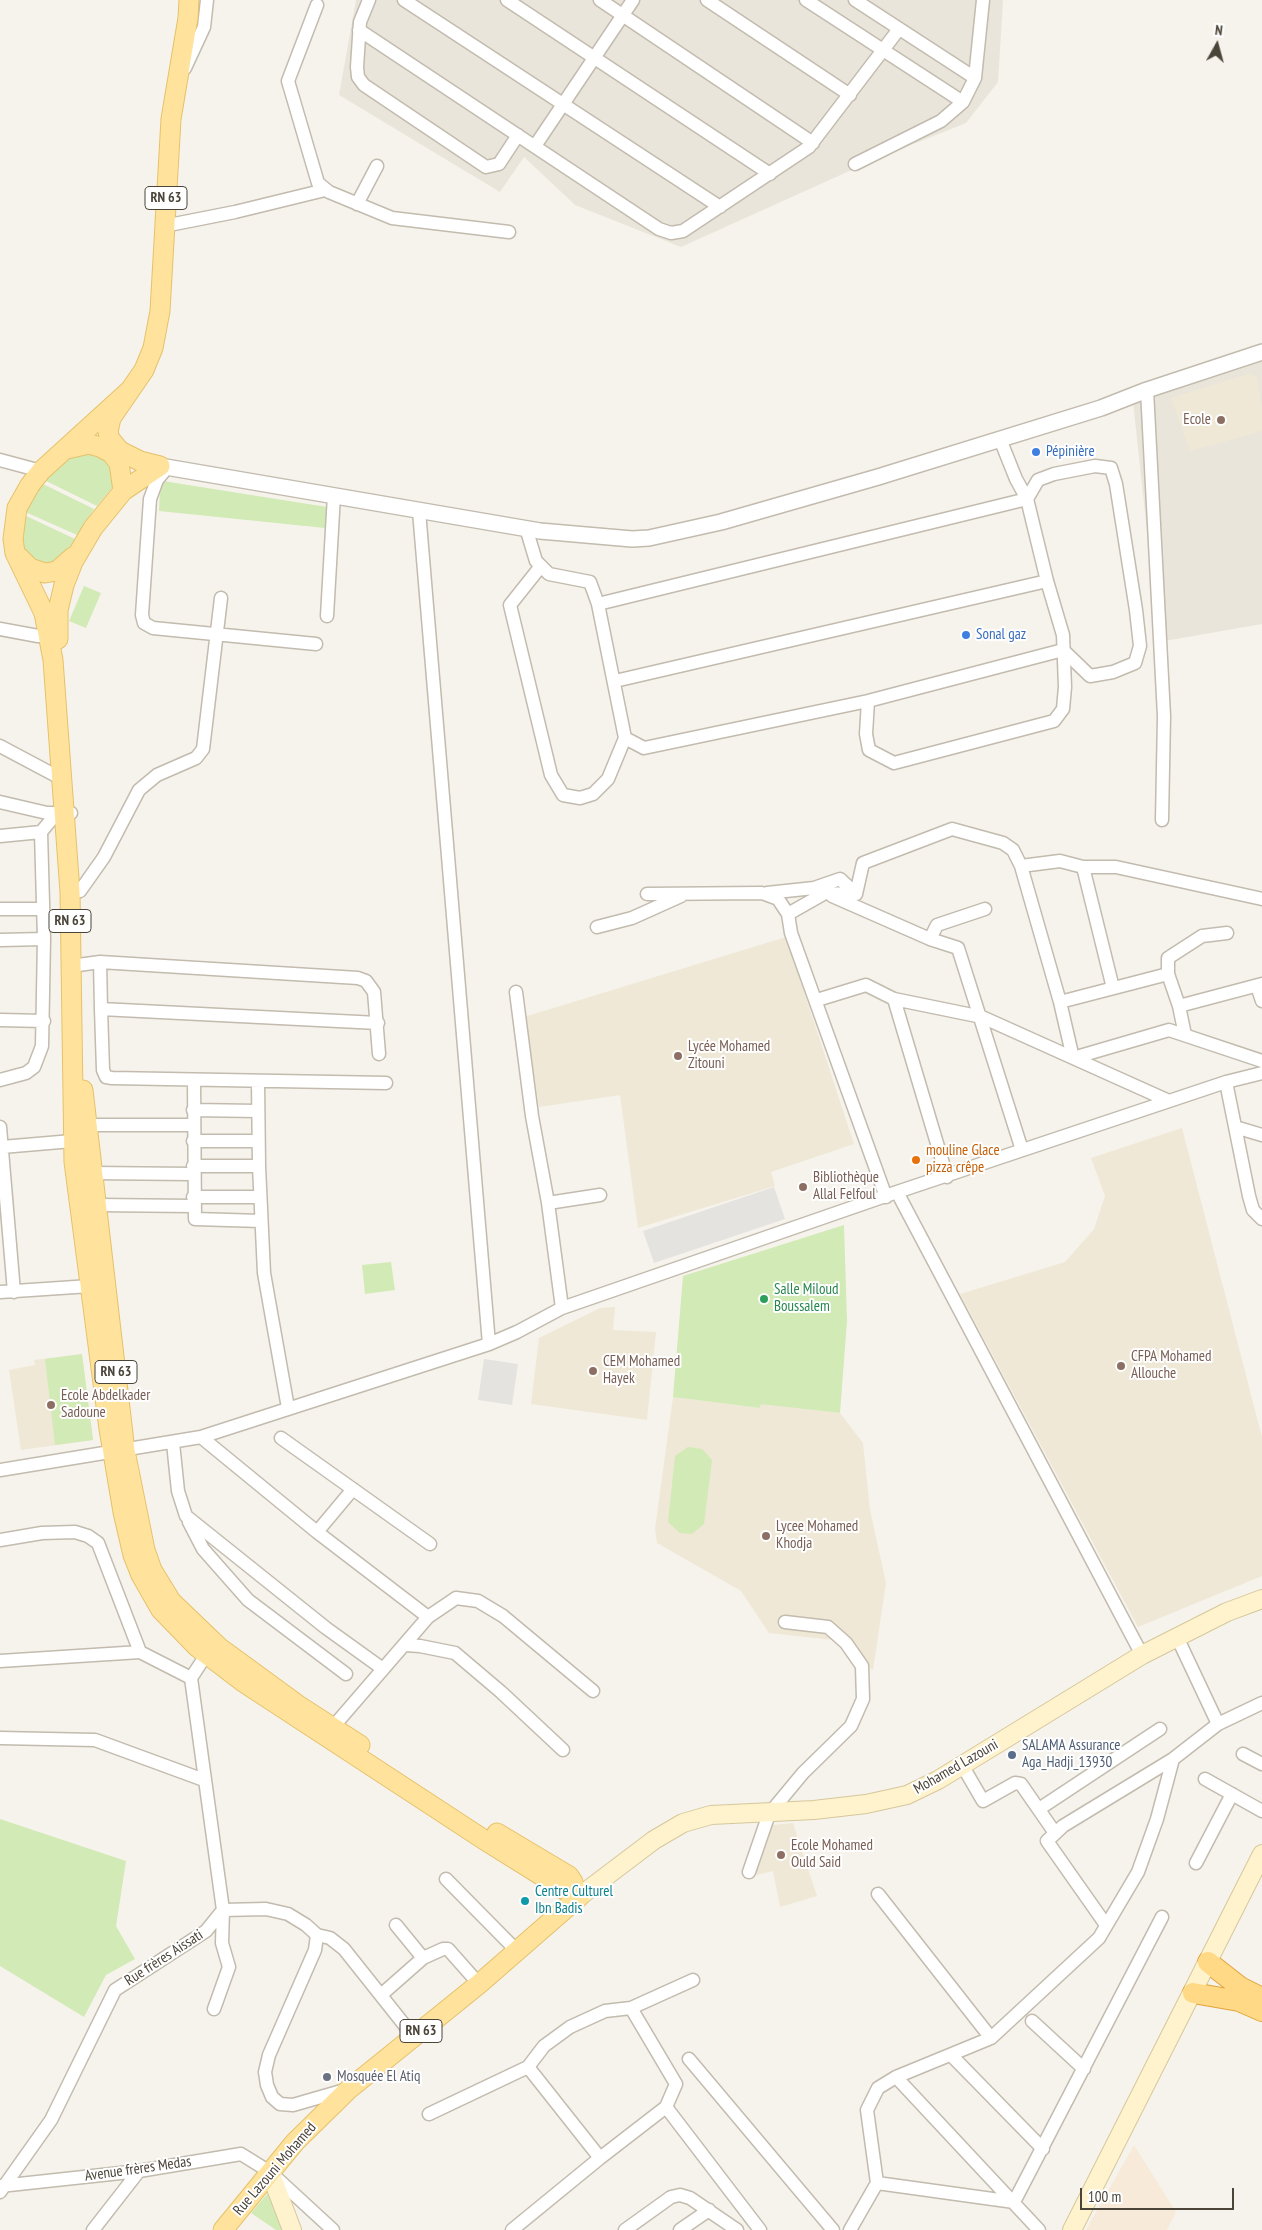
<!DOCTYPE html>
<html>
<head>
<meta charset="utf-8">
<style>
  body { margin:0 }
  #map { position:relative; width:1262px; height:2230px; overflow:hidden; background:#f6f3ec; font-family:"PT Sans Narrow",sans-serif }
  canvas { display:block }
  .north { position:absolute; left:1192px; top:20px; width:50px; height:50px; -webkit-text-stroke:4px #fff; paint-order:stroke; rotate:7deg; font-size:14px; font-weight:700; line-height:20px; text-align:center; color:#4b4439 }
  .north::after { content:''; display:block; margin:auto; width:18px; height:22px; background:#4b4439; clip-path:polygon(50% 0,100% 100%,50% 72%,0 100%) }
  .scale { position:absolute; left:1080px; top:2188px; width:154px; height:22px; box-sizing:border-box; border:2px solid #4b4439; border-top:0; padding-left:6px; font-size:15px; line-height:18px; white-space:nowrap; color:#4b4439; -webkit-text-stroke:4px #fff; paint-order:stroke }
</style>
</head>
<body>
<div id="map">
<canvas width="1262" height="2230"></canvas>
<div class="north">N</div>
<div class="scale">100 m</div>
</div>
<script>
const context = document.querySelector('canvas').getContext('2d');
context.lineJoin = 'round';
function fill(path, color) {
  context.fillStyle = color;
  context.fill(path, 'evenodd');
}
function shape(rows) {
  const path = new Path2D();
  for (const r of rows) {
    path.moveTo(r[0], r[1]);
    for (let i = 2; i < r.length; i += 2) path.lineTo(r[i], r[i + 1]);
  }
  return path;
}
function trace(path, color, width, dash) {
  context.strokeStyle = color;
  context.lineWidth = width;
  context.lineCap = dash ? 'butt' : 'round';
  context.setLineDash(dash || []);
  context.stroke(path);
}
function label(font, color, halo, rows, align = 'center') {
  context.font = font + ' "PT Sans Narrow",sans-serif';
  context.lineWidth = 4;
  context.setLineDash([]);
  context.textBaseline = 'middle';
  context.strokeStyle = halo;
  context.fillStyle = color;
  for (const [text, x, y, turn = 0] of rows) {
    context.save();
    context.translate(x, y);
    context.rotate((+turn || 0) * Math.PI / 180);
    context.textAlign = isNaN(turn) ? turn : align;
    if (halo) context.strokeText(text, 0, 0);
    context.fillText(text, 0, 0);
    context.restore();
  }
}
fill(shape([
  [356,0,1003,0,998,82,966,123,876,159,681,247,575,205,524,157,500,192,339,95],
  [1262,357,1262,624,1159,642,1133,402]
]), '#eae5da');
fill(shape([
  [1134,2145,1176,2212,1167,2230,1086,2230]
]), '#f7ead8');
fill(shape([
  [1251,373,1257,378,1262,410,1262,431,1190,451,1171,398],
  [786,937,854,1144,771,1172,775,1186,638,1228,620,1095,539,1107,524,1017],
  [1182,1128,1262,1437,1262,1576,1138,1627,960,1294,1065,1262,1094,1229,1105,1196,1091,1158],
  [615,1307,613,1330,656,1332,647,1420,531,1404,539,1338,600,1308],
  [82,1354,93,1440,21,1450,9,1370,35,1365,34,1360],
  [673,1397,760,1408,761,1403,840,1413,863,1443,870,1510,886,1583,873,1670,834,1640,769,1633,741,1591,657,1543,655,1529],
  [793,1823,817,1896,780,1907,773,1871,757,1875,754,1867,763,1826]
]), '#efe8d6');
fill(shape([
  [78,450,107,453,115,484,97,506,42,479],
  [163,481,327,507,325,528,159,511,160,486],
  [39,482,94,509,77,535,23,511],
  [22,514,75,539,60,562,38,565,22,548],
  [84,586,101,593,86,628,69,621],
  [844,1225,847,1321,840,1413,761,1404,760,1408,673,1397,683,1276],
  [391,1262,395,1290,365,1294,362,1265],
  [82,1354,93,1440,55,1445,45,1359],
  [688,1447,702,1449,712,1460,704,1524,692,1534,680,1533,668,1522,675,1456],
  [0,1819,126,1861,116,1926,135,1959,106,1975,84,2017,0,1966],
  [269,2192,286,2230,276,2230,251,2213]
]), '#d2eab5');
fill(shape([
  [774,1187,785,1219,654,1263,643,1231],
  [484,1359,518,1364,512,1405,478,1400]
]), '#e5e3e0');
const minor = shape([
  [369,0,360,22,357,67,358,77,364,85,486,167,499,164,518,135],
  [404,0,720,207],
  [507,0,770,174],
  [600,0,813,143],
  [707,0,850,95],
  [806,0,963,102],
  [855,0,975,78],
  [317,5,288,81,318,183,329,192,392,218,509,232],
  [359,30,659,229,671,233,683,231,809,147,899,29],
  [185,68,204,27,207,0],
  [535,146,633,0],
  [855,164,941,121,963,102,975,78,983,0],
  [357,204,377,166],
  [164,226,235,212,325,190],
  [1147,390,1164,716,1162,820],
  [0,460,41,471],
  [1095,466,1111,468,1116,484,1136,610,1140,646,1135,663,1113,672,1090,676,1063,650,868,701,644,748,625,738,598,604,1027,499,1038,480,1054,474,1095,466],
  [167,468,157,480,150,499,142,615,144,623,153,628,316,644],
  [419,511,489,1344],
  [526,528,536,561,549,574,590,582,598,604],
  [541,566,510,605,551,775,563,795,580,798,593,794,608,779,625,738],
  [327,616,334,495],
  [0,629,38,636,54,636],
  [615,681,1047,581],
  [868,701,866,734,869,750,894,763,1054,721,1063,709,1065,687,1063,635,1047,581,1027,499,1016,479,1000,439],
  [0,746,62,779],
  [0,802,47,813,71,813],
  [0,836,41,832,57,813],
  [1021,866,1060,1002,1073,1058,1169,1030,1262,1061],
  [1083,867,1113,988],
  [80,891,104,857,139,790,157,775,196,758,203,749,221,598],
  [767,893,814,888,840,879,856,894],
  [647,894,762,893,778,899,788,914],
  [832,896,930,939,958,948,1022,1150],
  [0,909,43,909],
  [597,927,632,918,681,896],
  [930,939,937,925,985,909],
  [0,940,44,939],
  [100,962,101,1009],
  [71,966,100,962,358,978,366,981,374,992,379,1054],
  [1168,974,1168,958,1202,936,1227,933],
  [1257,986,1262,1001],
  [516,992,532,1116,548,1203,562,1308],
  [894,999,947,1177],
  [817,1000,866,985,894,999,982,1017,1169,1101],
  [1060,1002,1168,974,1179,1006,1185,1035],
  [1179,1006,1262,984],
  [0,1020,44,1021],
  [378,1023,101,1009,103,1070,106,1077,112,1078,386,1083],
  [0,1080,26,1073,34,1067,42,1046,44,939,41,832],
  [194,1080,195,1219,261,1221],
  [258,1081,259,1166,264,1273,288,1408],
  [1226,1082,1249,1196,1253,1210,1262,1219],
  [193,1110,258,1111],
  [86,1125,193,1125],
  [0,1127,14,1292],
  [1235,1127,1262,1135],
  [193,1141,258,1141],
  [2,1147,72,1141],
  [193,1166,259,1166],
  [91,1173,193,1174],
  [897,1192,1142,1655],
  [193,1197,260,1197],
  [886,1197,791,933,788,914,825,893,856,894,863,863,952,829,1003,843,1013,850,1021,866,1060,861,1083,867,1116,867,1262,899],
  [548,1203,600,1195],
  [97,1205,193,1206],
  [0,1292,90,1286],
  [201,1437,317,1532,428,1617],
  [281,1438,430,1544],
  [173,1443,178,1491,186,1516,326,1628,383,1669],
  [0,1470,201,1437,489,1344,517,1332,562,1308,897,1192,1226,1082,1262,1073],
  [189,1522,203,1549,248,1600,346,1674],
  [317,1532,353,1489],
  [0,1540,42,1533,75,1532,88,1536,98,1543,140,1652],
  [1177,1637,1218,1724],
  [405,1645,420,1646,455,1653,501,1692,563,1750],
  [0,1661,140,1652,191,1678],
  [333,1727,428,1617,456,1598,478,1601,503,1616,593,1691],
  [0,1738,95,1740,204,1780],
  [1243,1754,1262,1764],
  [962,1765,983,1801,1015,1783,1021,1784,1055,1833],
  [1205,1779,1262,1811],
  [1039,1809,1160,1729],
  [1196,1863,1232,1794],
  [749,1872,769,1814,803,1773,851,1726,863,1699,862,1666,846,1643,828,1627,785,1622],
  [446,1879,517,1951],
  [878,1894,991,2038],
  [396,1925,423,1958],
  [1106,1925,1047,1841,1063,1826,1173,1759,1218,1724,1262,1703],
  [317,1935,330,1938,344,1949,414,2037],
  [381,1995,423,1958,443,1949,448,1949,479,1984],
  [214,2009,229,1967,222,1943,223,1910,266,1909,288,1914,306,1925,317,1935,315,1950,269,2055,265,2072,267,2085,272,2097,280,2104,293,2105,345,2090],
  [1032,2021,1084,2069],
  [952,2056,1043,2149],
  [689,2059,833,2230],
  [528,2067,600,2158],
  [896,2077,1039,2230],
  [666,2107,760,2230],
  [429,2114,528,2067,544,2046,570,2027,605,2011,631,2008,693,1980],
  [877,2183,1014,2202,1162,1917],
  [0,2186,139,2171,241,2154,270,2172,333,2230],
  [0,2192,51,2120,115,1990,206,1931,223,1910,191,1678,210,1649],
  [93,2230,139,2171],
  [512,2230,600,2158,666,2107,676,2084,631,2008],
  [625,2230,671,2197,680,2195,690,2198,737,2230],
  [680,2230,709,2210],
  [850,2230,877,2183,867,2110,878,2088,896,2077,991,2038,1099,1938,1138,1872,1157,1819,1173,1759]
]);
const tertiary = shape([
  [160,466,540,531,632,539,649,538,721,522,878,477,1101,408,1147,390,1262,352]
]);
const secondary = shape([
  [580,1896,654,1840,683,1823,711,1815,814,1810,866,1804,907,1795,938,1780,1142,1655,1227,1612,1262,1599],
  [270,2172,292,2230],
  [1072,2230,1262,1854]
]);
const primary = shape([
  [130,390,41,471,30,485,17,508,13,539,15,553,44,613,53,660,70,892,74,1162,109,1429,123,1512,133,1555,141,1575,161,1610,197,1647,243,1682,486,1841,563,1889,574,1891,580,1896,479,1984,349,2089,295,2142,223,2230],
  [67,449,89,444,100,447,111,453,119,463,123,491],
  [160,466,140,461,120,451,110,439,108,432,111,418,144,370,153,348,160,311,171,119,188,18,189,0],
  [19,557,30,568,45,573,57,571,73,557],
  [58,639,58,610,64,585,73,562,93,528,123,491,160,466],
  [83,1090,125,1451,145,1550,152,1570,171,1601,220,1648,298,1705,360,1745],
  [497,1833,569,1876,573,1882,574,1891]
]);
const trunk = shape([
  [1208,1962,1240,1987,1262,1998],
  [1193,1993,1239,2001,1262,2011]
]);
trace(minor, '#c2bbae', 15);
trace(tertiary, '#c2bbae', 18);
trace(secondary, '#d6c79b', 20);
trace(primary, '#e6c16a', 21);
trace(trunk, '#e0a43c', 22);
trace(minor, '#fff', 12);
trace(tertiary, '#fff', 15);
trace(secondary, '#fff3cd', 18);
trace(primary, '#ffe39c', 19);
trace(trunk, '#ffd985', 20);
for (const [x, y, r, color] of [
  [1221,420,5,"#8d6e63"],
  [1036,452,5,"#3f7fe0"],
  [966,635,5,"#3f7fe0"],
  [678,1056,5,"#8d6e63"],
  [916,1160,5,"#e8710a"],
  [803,1187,5,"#8d6e63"],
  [764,1299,5,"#2e9e5b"],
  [1121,1366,5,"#8d6e63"],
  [593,1371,5,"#8d6e63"],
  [51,1405,5,"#8d6e63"],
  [766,1536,5,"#8d6e63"],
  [1012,1755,5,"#5c6f8a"],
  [781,1855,5,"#8d6e63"],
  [525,1901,5,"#0f9aa8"],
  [327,2077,5,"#6b7280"]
]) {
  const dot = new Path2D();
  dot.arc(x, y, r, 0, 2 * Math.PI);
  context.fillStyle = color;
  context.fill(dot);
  trace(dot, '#fff', 2);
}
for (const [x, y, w] of [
  [166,198,42],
  [70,921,42],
  [116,1372,42],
  [421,2031,42]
]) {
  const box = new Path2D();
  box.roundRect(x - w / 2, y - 11.5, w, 23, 4);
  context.fillStyle = '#fff';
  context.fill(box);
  trace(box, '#4b4439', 1);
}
label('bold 14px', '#4b4439', null, [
  ["RN 63",166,198],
  ["RN 63",70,921],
  ["RN 63",116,1372],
  ["RN 63",421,2031]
]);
label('15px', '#785e54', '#fff', [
  ["Ecole",1211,420,"right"],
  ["Lycée Mohamed",688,1047],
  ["Zitouni",688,1064],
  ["Bibliothèque",813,1178],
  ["Allal Felfoul",813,1195],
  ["CFPA Mohamed",1131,1357],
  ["Allouche",1131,1374],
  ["CEM Mohamed",603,1362],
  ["Hayek",603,1379],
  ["Ecole Abdelkader",61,1396],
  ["Sadoune",61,1413],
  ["Lycee Mohamed",776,1527],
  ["Khodja",776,1544],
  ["Ecole Mohamed",791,1846],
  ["Ould Said",791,1863]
], 'left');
label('15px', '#366cbe', '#fff', [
  ["Pépinière",1046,452],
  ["Sonal gaz",976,635]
], 'left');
label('15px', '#c56008', '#fff', [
  ["mouline Glace",926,1151],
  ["pizza crêpe",926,1168]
], 'left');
label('15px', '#27864d', '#fff', [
  ["Salle Miloud",774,1290],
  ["Boussalem",774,1307]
], 'left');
label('15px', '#4e5e75', '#fff', [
  ["SALAMA Assurance",1022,1746],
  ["Aga_Hadji_13930",1022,1763]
], 'left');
label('15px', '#4b4439', '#fff', [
  ["Mohamed Lazouni",956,1767,-30],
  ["Rue frères Aissati",164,1958,-33],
  ["Avenue frères Medas",138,2169,-8],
  ["Rue Lazouni Mohamed",275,2169,-49]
]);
label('15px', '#0d838f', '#fff', [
  ["Centre Culturel",535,1892],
  ["Ibn Badis",535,1909]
], 'left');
label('15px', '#5b616d', '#fff', [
  ["Mosquée El Atiq",337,2077]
], 'left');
</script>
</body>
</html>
